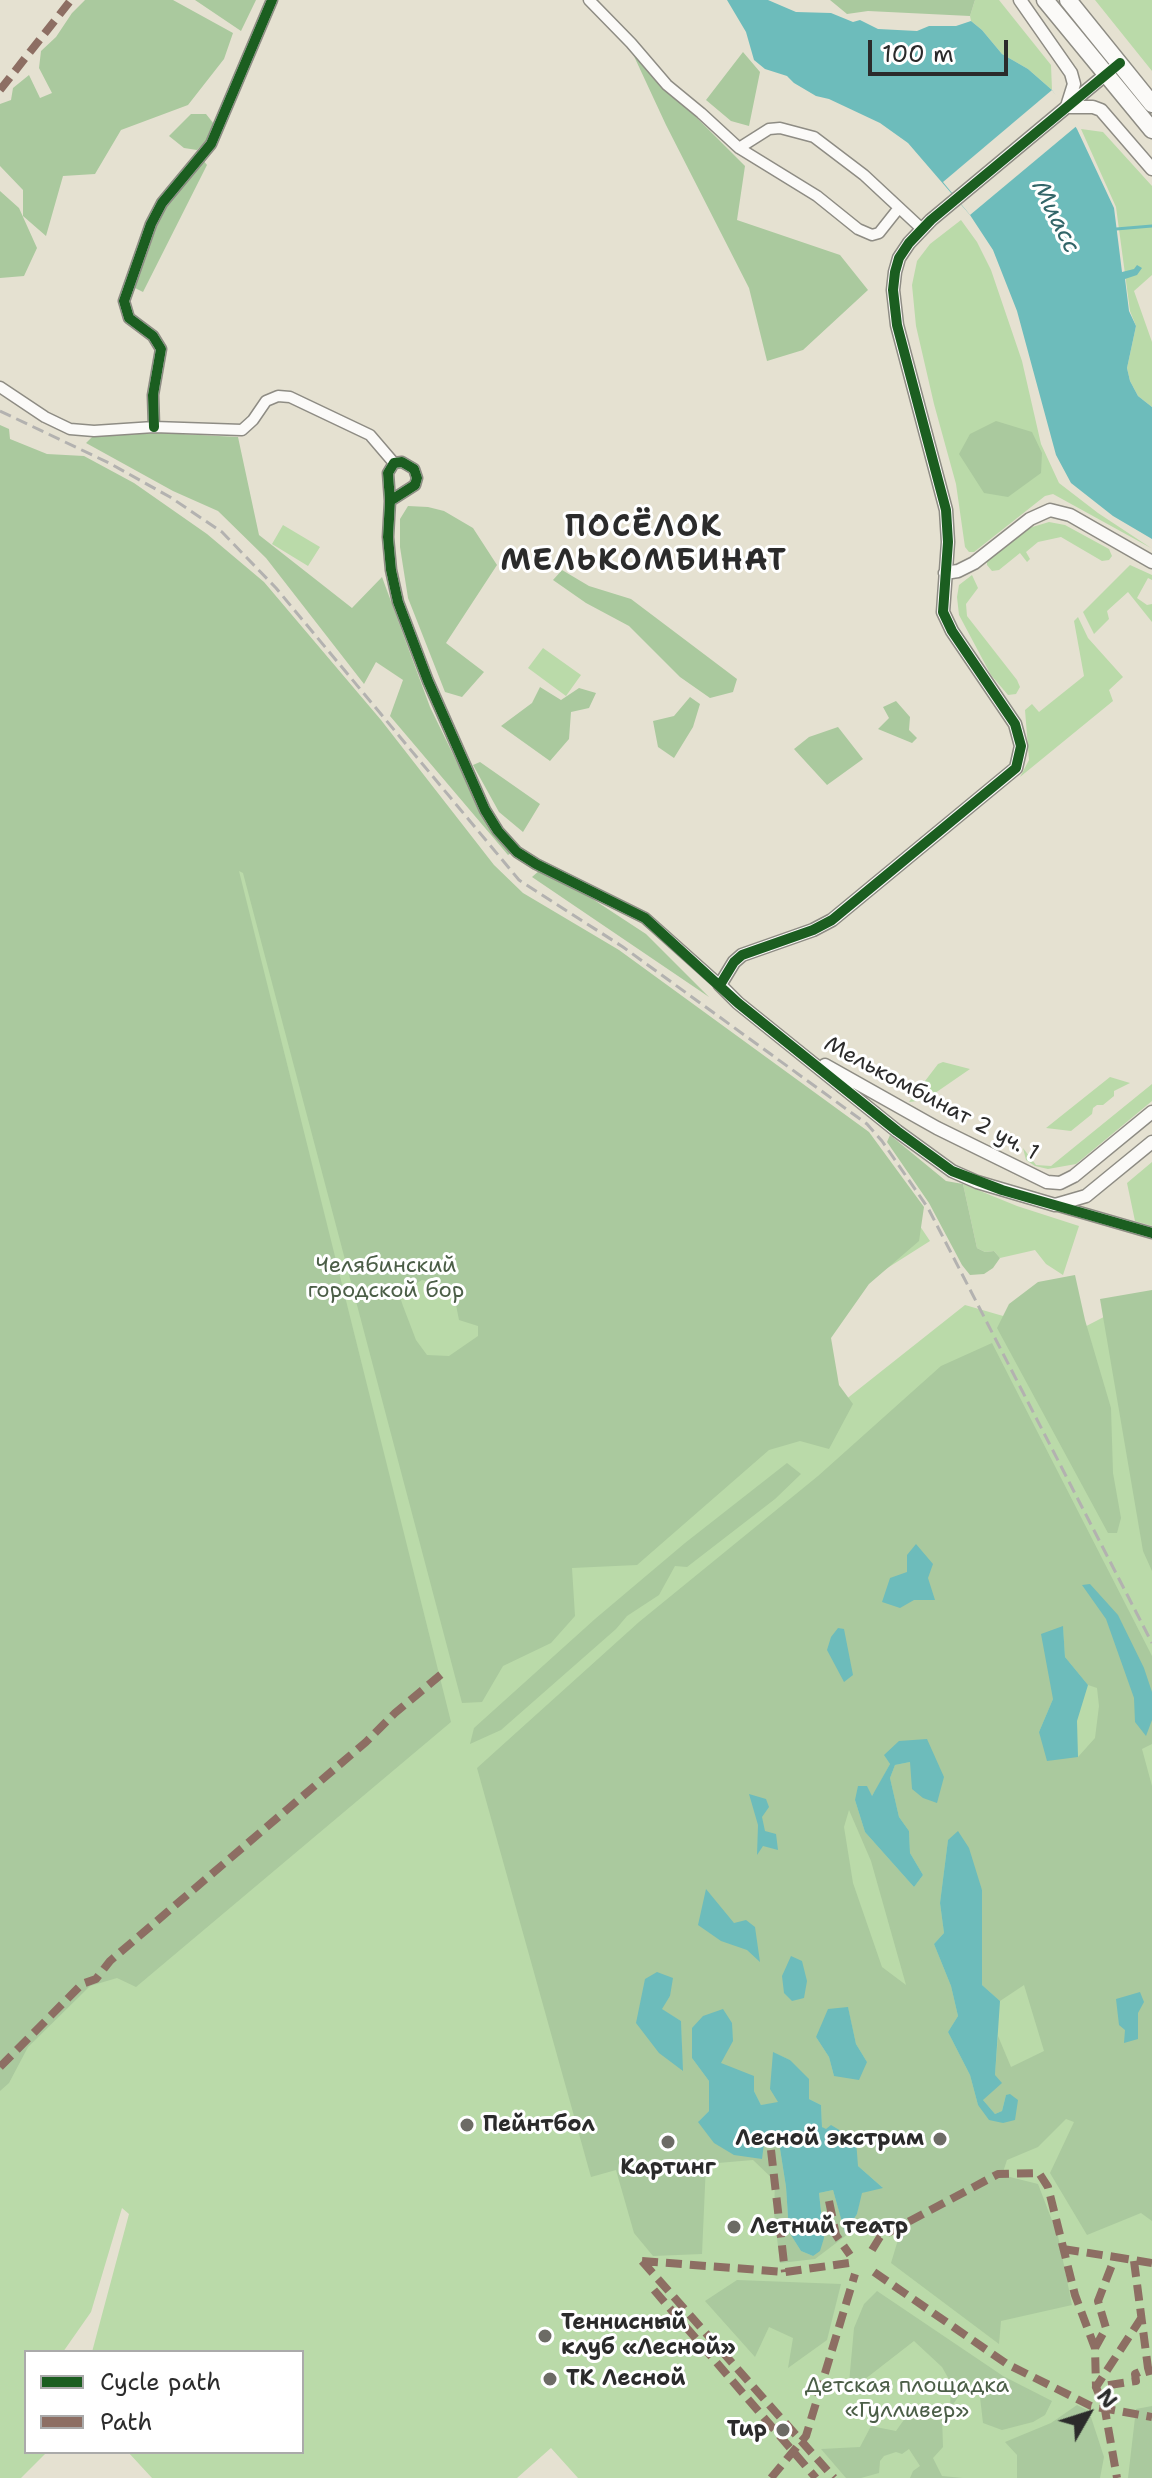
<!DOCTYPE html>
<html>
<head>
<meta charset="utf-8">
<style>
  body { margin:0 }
  #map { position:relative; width:1152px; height:2478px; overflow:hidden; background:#e5e1d1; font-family:"Shantell Sans",sans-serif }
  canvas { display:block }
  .legend { position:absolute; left:24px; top:2350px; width:280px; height:104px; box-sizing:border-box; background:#fff; border:2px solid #aaa; margin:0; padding:10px 14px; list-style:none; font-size:24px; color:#2b2b2b }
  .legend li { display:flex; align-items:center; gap:16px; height:40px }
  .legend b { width:40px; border:2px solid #aaa }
  .north { position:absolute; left:1048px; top:2374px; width:80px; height:80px; -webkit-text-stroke:6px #fff; paint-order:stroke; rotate:51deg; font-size:22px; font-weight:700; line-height:32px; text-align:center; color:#2b2b2b }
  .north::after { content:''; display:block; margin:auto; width:28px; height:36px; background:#2b2b2b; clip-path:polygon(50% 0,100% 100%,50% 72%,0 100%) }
  .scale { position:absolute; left:868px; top:40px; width:140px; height:36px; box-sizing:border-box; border:4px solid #2b2b2b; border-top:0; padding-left:10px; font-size:24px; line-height:28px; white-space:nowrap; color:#2b2b2b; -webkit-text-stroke:6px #fff; paint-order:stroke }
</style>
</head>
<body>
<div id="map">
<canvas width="1152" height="2478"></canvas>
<ul class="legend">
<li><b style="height:10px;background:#1b5e20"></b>Cycle path</li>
<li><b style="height:10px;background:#8d6e63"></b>Path</li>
</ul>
<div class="north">N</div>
<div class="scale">100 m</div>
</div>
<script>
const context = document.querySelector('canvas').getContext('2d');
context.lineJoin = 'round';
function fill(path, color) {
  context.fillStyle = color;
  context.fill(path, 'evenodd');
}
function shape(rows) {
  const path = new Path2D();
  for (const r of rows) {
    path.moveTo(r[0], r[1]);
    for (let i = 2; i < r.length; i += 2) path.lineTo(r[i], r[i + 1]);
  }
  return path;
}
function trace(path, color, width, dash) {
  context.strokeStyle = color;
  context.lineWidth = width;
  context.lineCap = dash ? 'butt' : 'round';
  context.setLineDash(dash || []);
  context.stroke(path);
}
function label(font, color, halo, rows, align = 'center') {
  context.font = font + ' "Shantell Sans",sans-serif';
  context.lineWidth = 6;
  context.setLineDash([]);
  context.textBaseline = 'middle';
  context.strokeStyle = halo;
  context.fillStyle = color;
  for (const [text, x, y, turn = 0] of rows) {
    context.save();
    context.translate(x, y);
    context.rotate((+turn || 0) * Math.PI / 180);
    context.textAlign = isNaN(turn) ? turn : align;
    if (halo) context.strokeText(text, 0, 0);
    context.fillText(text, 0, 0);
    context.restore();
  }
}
fill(shape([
  [975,0,999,0,1051,65,1052,90,1028,69,1002,54,982,30,971,21,970,16],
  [1095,0,1152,0,1152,71],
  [1081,129,1103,132,1152,186,1152,275,1134,291,1152,342,1152,407,1138,396,1130,381,1127,368,1136,326,1130,311,1116,207],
  [961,220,977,242,991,270,1022,361,1041,444,1059,483,1098,513,1151,548,1053,494,1045,496,974,552,969,552,965,547,956,484,934,404,916,326,912,285,917,261,930,244],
  [0,435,485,866,860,1137,930,1241,859,1286,814,1340,835,1408,965,1305,1069,1335,1152,1292,1152,2478,578,2478,551,2448,517,2478,152,2478,128,2452,302,2452,302,2352,92,2352,129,2214,122,2208,91,2312,63,2352,26,2352,26,2452,47,2452,21,2478,0,2478],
  [1049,522,1065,525,1109,549,1112,556,1109,560,1102,561,1061,537,1038,542,1026,552,1030,559,1027,562,1020,553,999,570,992,571,987,565,987,561,1019,535,1029,528],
  [283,525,320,547,308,566,272,544],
  [1130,565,1152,575,1152,580,1148,578,1137,598,1147,605,1152,604,1152,622,1128,592,1107,611,1109,619,1094,634,1083,612],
  [972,575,978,588,966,604,967,616,1017,680,1020,687,1016,694,1008,695,991,675,959,615,957,597,959,585],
  [1078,617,1088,638,1123,677,1109,690,1113,701,1020,777,1029,760,1025,710,1032,704,1039,712,1084,676,1074,621],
  [543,648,581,675,566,696,528,668],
  [943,1062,970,1069,925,1100,909,1102,938,1064],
  [1110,1077,1130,1083,1114,1091,1114,1096,1103,1105,1097,1105,1093,1108,1092,1114,1071,1131,1046,1128],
  [1152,1084,1152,1101,1076,1164,1048,1169,1035,1166,1026,1160,1023,1148,1036,1165,1051,1166],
  [1152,1162,1152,1226,1135,1221,1127,1183],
  [963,1184,1017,1206,1079,1226,1063,1275,1046,1264,1035,1250,1000,1258,994,1251,985,1252,977,1248]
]), '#badaa9');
fill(shape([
  [85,0,173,0,233,33,224,59,188,105,121,130,95,174,63,176,46,236,23,216,23,190,0,166,0,104,11,100,13,88,29,75,40,98,52,93,39,68,41,51,56,37,72,13],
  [195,0,256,0,241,31],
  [830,0,975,0,970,16,868,11,847,14],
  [743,52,760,72,749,126,731,121,706,100],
  [633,54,745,166,737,220,840,255,868,290,803,350,767,361,749,288,666,125],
  [191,114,206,114,214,124,212,135,197,150,184,148,169,136],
  [203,160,207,165,143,292,131,286,162,210],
  [0,191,19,208,37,248,24,276,0,278],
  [996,421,1032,432,1042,453,1041,473,1008,497,984,493,959,454,970,434],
  [0,425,9,429,10,439,47,454,84,456,134,483,207,534,264,582,381,720,494,865,523,893,619,950,869,1132,924,1207,919,1241,869,1284,831,1338,839,1385,853,1404,829,1449,800,1441,769,1450,637,1565,572,1568,575,1616,551,1643,503,1666,482,1702,462,1703,243,873,239,871,451,1722,136,1987,117,1978,90,1986,28,2047,9,2083,0,2091],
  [422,1280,447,1286,454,1295,459,1320,478,1326,478,1336,449,1356,427,1355,416,1340,403,1306,399,1294],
  [161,433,238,437,259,535,352,608,382,577,430,707,486,822,513,852,508,855,390,716,403,680,376,662,364,684,266,558,218,511,173,491,86,443,93,436],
  [408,506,428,507,444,511,473,528,497,565,446,643,484,672,462,697,445,692,408,598,400,547,400,519],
  [562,570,589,586,631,599,737,679,733,692,710,698,680,677,629,626,586,603,553,580],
  [540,687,561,700,579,688,596,693,589,708,571,712,569,739,550,761,501,726,532,703],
  [690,697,700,704,693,727,674,758,658,747,653,721,674,716],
  [896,701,910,717,909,730,917,738,912,743,878,729,889,718,883,707],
  [838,727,863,759,827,785,794,749,809,737],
  [480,762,540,804,523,832,499,812,473,765],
  [540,870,588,896,646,934,709,997,532,877],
  [890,1135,946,1181,963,1184,977,1248,985,1252,994,1251,1000,1258,993,1268,984,1274,970,1275,962,1265,929,1203,887,1142],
  [1075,1275,1085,1320,1111,1408,1113,1473,1121,1518,1117,1533,1108,1533,997,1328,1009,1304,1038,1282],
  [1152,1290,1152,1571,1143,1551,1100,1299],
  [992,1343,1152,1656,1152,1744,1142,1749,1152,1786,1152,2221,1141,2213,1087,2235,1050,2173,1074,2122,1066,2119,1038,2147,1007,2160,1002,2175,1038,2184,1058,2236,1072,2305,1001,2321,999,2344,891,2263,904,2220,875,2219,848,2234,815,2259,780,2263,774,2213,775,2181,753,2160,706,2164,702,2254,653,2256,634,2233,616,2170,591,2177,477,1768,639,1622,818,1476,941,1366],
  [1063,1627,1065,1657,1088,1685,1097,1688,1099,1706,1095,1738,1078,1757,1039,1732,1053,1699],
  [927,1739,910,1762,895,1765,890,1778,899,1817,909,1831,910,1853,923,1875,914,1887,865,1832,855,1800,871,1797,876,1790,890,1764,885,1756],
  [849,1810,871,1861,906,1985,882,1967,853,1883,844,1827],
  [948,1840,982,1890,982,1985,1000,2001,1024,1985,1044,2051,1011,2067,998,2036,995,2075,983,2100,995,2114,1002,2111,1006,2095,1003,2123,978,2105,970,2075,948,2032,958,2016,951,1986,934,1944,944,1933,940,1903],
  [645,1979,670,1996,661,2009,681,2021,682,2071],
  [848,2008,856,2044,867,2062,834,2076,829,2057,816,2037],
  [774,2053,790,2060,809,2099,821,2105,822,2127,858,2166,882,2187,861,2193,857,2214,845,2232,833,2190,819,2193,824,2238,813,2256,801,2251,789,2232,786,2187,778,2136,699,2121,709,2111,709,2081,692,2058,754,2091,761,2105,779,2103],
  [787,1463,801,1474,775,1499,687,1567,675,1566,659,1595,627,1616,616,1629,501,1730,470,1744,474,1728,595,1619,685,1543],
  [737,2280,841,2284,827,2340,788,2368,793,2338,769,2327,755,2357,705,2301],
  [877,2291,1003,2376,1052,2401,1045,2415,1033,2422,1002,2430,983,2423,979,2388,962,2391,950,2409,951,2383,942,2367,914,2341,860,2383,849,2383,854,2328,864,2304],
  [1077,2405,1089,2411,1104,2457,1100,2478,1017,2478,1017,2455,1005,2442,1051,2423],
  [1152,2406,1152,2478,1128,2478,1136,2409],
  [913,2407,942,2416,943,2447,933,2458,942,2476,963,2478,910,2478,913,2471,920,2466,909,2449,902,2454,896,2452,884,2456,880,2461,879,2473,861,2478,846,2478,821,2449,860,2447,871,2426,896,2431]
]), '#aac99e');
fill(shape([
  [727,0,768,0,796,12,831,13,853,22,860,20,878,29,917,31,929,26,956,26,971,21,982,30,1002,54,1028,69,1052,90,1077,129,1114,208,1122,272,1134,269,1137,265,1142,268,1137,275,1125,279,1129,311,1136,326,1127,368,1130,381,1138,396,1152,407,1152,539,1113,516,1071,483,1056,455,1017,311,993,250,970,215,908,143,880,123,829,99,816,96,794,83,787,76,765,69,754,60,746,32],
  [916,1544,933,1564,928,1578,935,1600,914,1600,900,1608,882,1602,890,1578,907,1572,907,1555],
  [1090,1584,1118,1615,1144,1668,1152,1692,1152,1720,1146,1736,1135,1722,1134,1698,1106,1619,1082,1585],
  [1063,1626,1065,1657,1088,1685,1077,1721,1078,1757,1047,1761,1039,1732,1053,1699,1041,1634],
  [838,1628,844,1629,853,1675,844,1682,827,1650,831,1637],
  [927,1739,944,1777,937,1803,923,1798,912,1789,910,1762,895,1765,890,1778,899,1817,909,1831,910,1853,923,1875,914,1887,865,1832,855,1800,858,1786,867,1786,872,1796,890,1764,884,1755,899,1741],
  [749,1794,766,1799,769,1807,762,1817,765,1831,776,1834,778,1850,763,1846,757,1855,758,1825],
  [958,1831,969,1848,982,1890,982,1985,1000,2001,995,2075,1002,2083,983,2100,995,2114,1002,2111,1006,2095,1010,2094,1018,2100,1015,2120,1003,2123,989,2120,978,2105,970,2075,948,2032,958,2016,951,1986,934,1944,944,1933,940,1903,948,1840],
  [706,1889,734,1923,746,1920,755,1927,760,1962,747,1950,721,1941,698,1925],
  [791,1956,802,1961,807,1981,804,1998,792,2001,784,1993,782,1976],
  [657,1972,673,1978,670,1996,662,2009,681,2021,683,2071,659,2053,636,2023,645,1979],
  [1140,1992,1144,2002,1138,2013,1138,2039,1124,2043,1125,2030,1119,2025,1116,1999],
  [848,2007,856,2044,867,2062,859,2080,834,2076,829,2057,816,2037,828,2009],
  [723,2009,732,2023,733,2041,721,2063,754,2076,754,2091,761,2105,778,2102,770,2089,773,2052,790,2060,809,2079,809,2099,821,2105,822,2127,826,2129,831,2125,856,2140,858,2166,883,2188,862,2193,857,2214,845,2233,833,2190,819,2193,824,2238,820,2251,813,2256,801,2251,789,2232,786,2187,778,2136,765,2136,762,2159,734,2155,714,2143,698,2122,709,2111,709,2081,692,2058,692,2028,703,2016]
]), '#6dbcbb');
fill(shape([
  [1052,90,1079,124,970,215,943,182]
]), '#e5e1d1');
trace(shape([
  [1116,229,1152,226]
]), '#6dbcbb', 3);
const minor = shape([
  [589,0,631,43,667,85,701,113,739,148,817,196,858,229,872,235,879,233,898,209],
  [739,148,769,129,780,128,814,137,864,175,922,229],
  [0,387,45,417,70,429,94,431,154,427,242,430,253,420,266,401,278,396,290,397,370,435,394,463],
  [154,427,153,395,161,349,153,336,129,318,124,301,151,224,162,203,211,144,272,0],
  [390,501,415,485,417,478,414,469,402,462,394,463,388,473,390,501,388,537,391,570,398,602,428,681,485,810,498,831,517,852,536,864,645,918,720,985],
  [1055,1205,1152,1233]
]);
const tertiary = shape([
  [1020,0,1071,73,1074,84,1068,103],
  [1111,70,931,220,909,243,899,258,895,272,893,290,897,325,946,510,948,542,943,612,952,631,1015,724,1021,746,1016,768,832,920,813,930,742,955,734,962,720,985,738,1003,897,1131,952,1171,977,1182,1055,1205,1086,1196,1152,1142],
  [1066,107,1093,107,1101,110,1152,169],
  [945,573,958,571,974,563,1030,519,1050,510,1070,515,1152,562],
  [825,1065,937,1128,1047,1182,1060,1183,1074,1176,1152,1112]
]);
const primary = shape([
  [1045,0,1152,130],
  [1068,0,1152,104]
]);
trace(minor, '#8e8c84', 13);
trace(tertiary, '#8e8c84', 15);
trace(primary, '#8e8c84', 19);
trace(minor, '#fbfaf8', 10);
trace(tertiary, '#fbfaf8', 12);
trace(primary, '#fbfaf8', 16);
trace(shape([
  [0,411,109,463,170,497,222,532,276,588,519,880,623,947,867,1124,882,1141,928,1208,1152,1643]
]), '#b3b2b0', 3, [12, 6]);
trace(shape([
  [0,90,71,0],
  [0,2067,82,1984,96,1979,110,1961,366,1742,395,1713,444,1672],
  [771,2150,785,2272],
  [829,2201,836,2235,850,2255],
  [1063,2249,1115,2257],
  [872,2250,880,2237,998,2174,1039,2173,1048,2187,1075,2295,1095,2348,1096,2387,1105,2410,1117,2478],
  [642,2261,834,2478],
  [642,2261,785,2272,849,2263],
  [1134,2261,1148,2368,1152,2366],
  [874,2272,1007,2364,1091,2406,1152,2417],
  [654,2290,816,2478],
  [1142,2317,1096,2387,1136,2381,1135,2374,1148,2368,1150,2375],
  [1095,2348,1106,2328,1098,2301,1115,2257,1152,2263],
  [771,2478,806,2436,855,2274]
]), '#8d6e63', 8, [16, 8]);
trace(shape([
  [154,427,153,395,161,349,153,336,129,318,124,301,151,224,162,203,211,144,272,0],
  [390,501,415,485,417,478,414,469,402,462,394,463,388,473,390,501,388,537,391,570,398,602,428,681,485,810,498,831,517,852,536,864,645,918,738,1003,897,1131,952,1171,1002,1190,1152,1233],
  [720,985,734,962,742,955,813,930,832,920,1016,768,1021,746,1015,724,952,631,943,612,948,542,946,510,897,325,893,290,895,272,899,258,909,243,931,220,1120,63]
]), '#1b5e20', 10);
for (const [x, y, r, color] of [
  [467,2125,8,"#6c6b65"],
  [940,2139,8,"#6c6b65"],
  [668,2142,8,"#6c6b65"],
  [734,2227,8,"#6c6b65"],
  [545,2336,8,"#6c6b65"],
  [550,2379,8,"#6c6b65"],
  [783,2430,8,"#6c6b65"]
]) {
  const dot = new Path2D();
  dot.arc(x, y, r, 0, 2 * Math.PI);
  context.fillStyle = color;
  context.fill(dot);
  trace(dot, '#fff', 3);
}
label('22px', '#2b2b2b', '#fff', [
  ["Мелькомбинат 2 уч. 1",931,1099,28]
]);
label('22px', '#4b5e47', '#fff', [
  ["Челябинский",386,1266],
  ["городской бор",386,1291],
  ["Детская площадка",907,2386],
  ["«Гулливер»",907,2411]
]);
label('bold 22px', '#2b2b2b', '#fff', [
  ["Пейнтбол",483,2125],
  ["Лесной экстрим",924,2139,"right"],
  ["Картинг",668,2168,"center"],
  ["Летний театр",750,2227],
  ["Теннисный",561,2323],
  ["клуб «Лесной»",561,2348],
  ["ТК Лесной",566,2379],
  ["Тир",767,2430,"right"]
], 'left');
label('italic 24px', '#326568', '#fff', [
  ["Миасс",1055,217,63]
]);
context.letterSpacing = '2px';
label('bold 30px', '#2b2b2b', '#fff', [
  ["ПОСЁЛОК",644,528],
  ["МЕЛЬКОМБИНАТ",644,562]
]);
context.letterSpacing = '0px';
</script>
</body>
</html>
